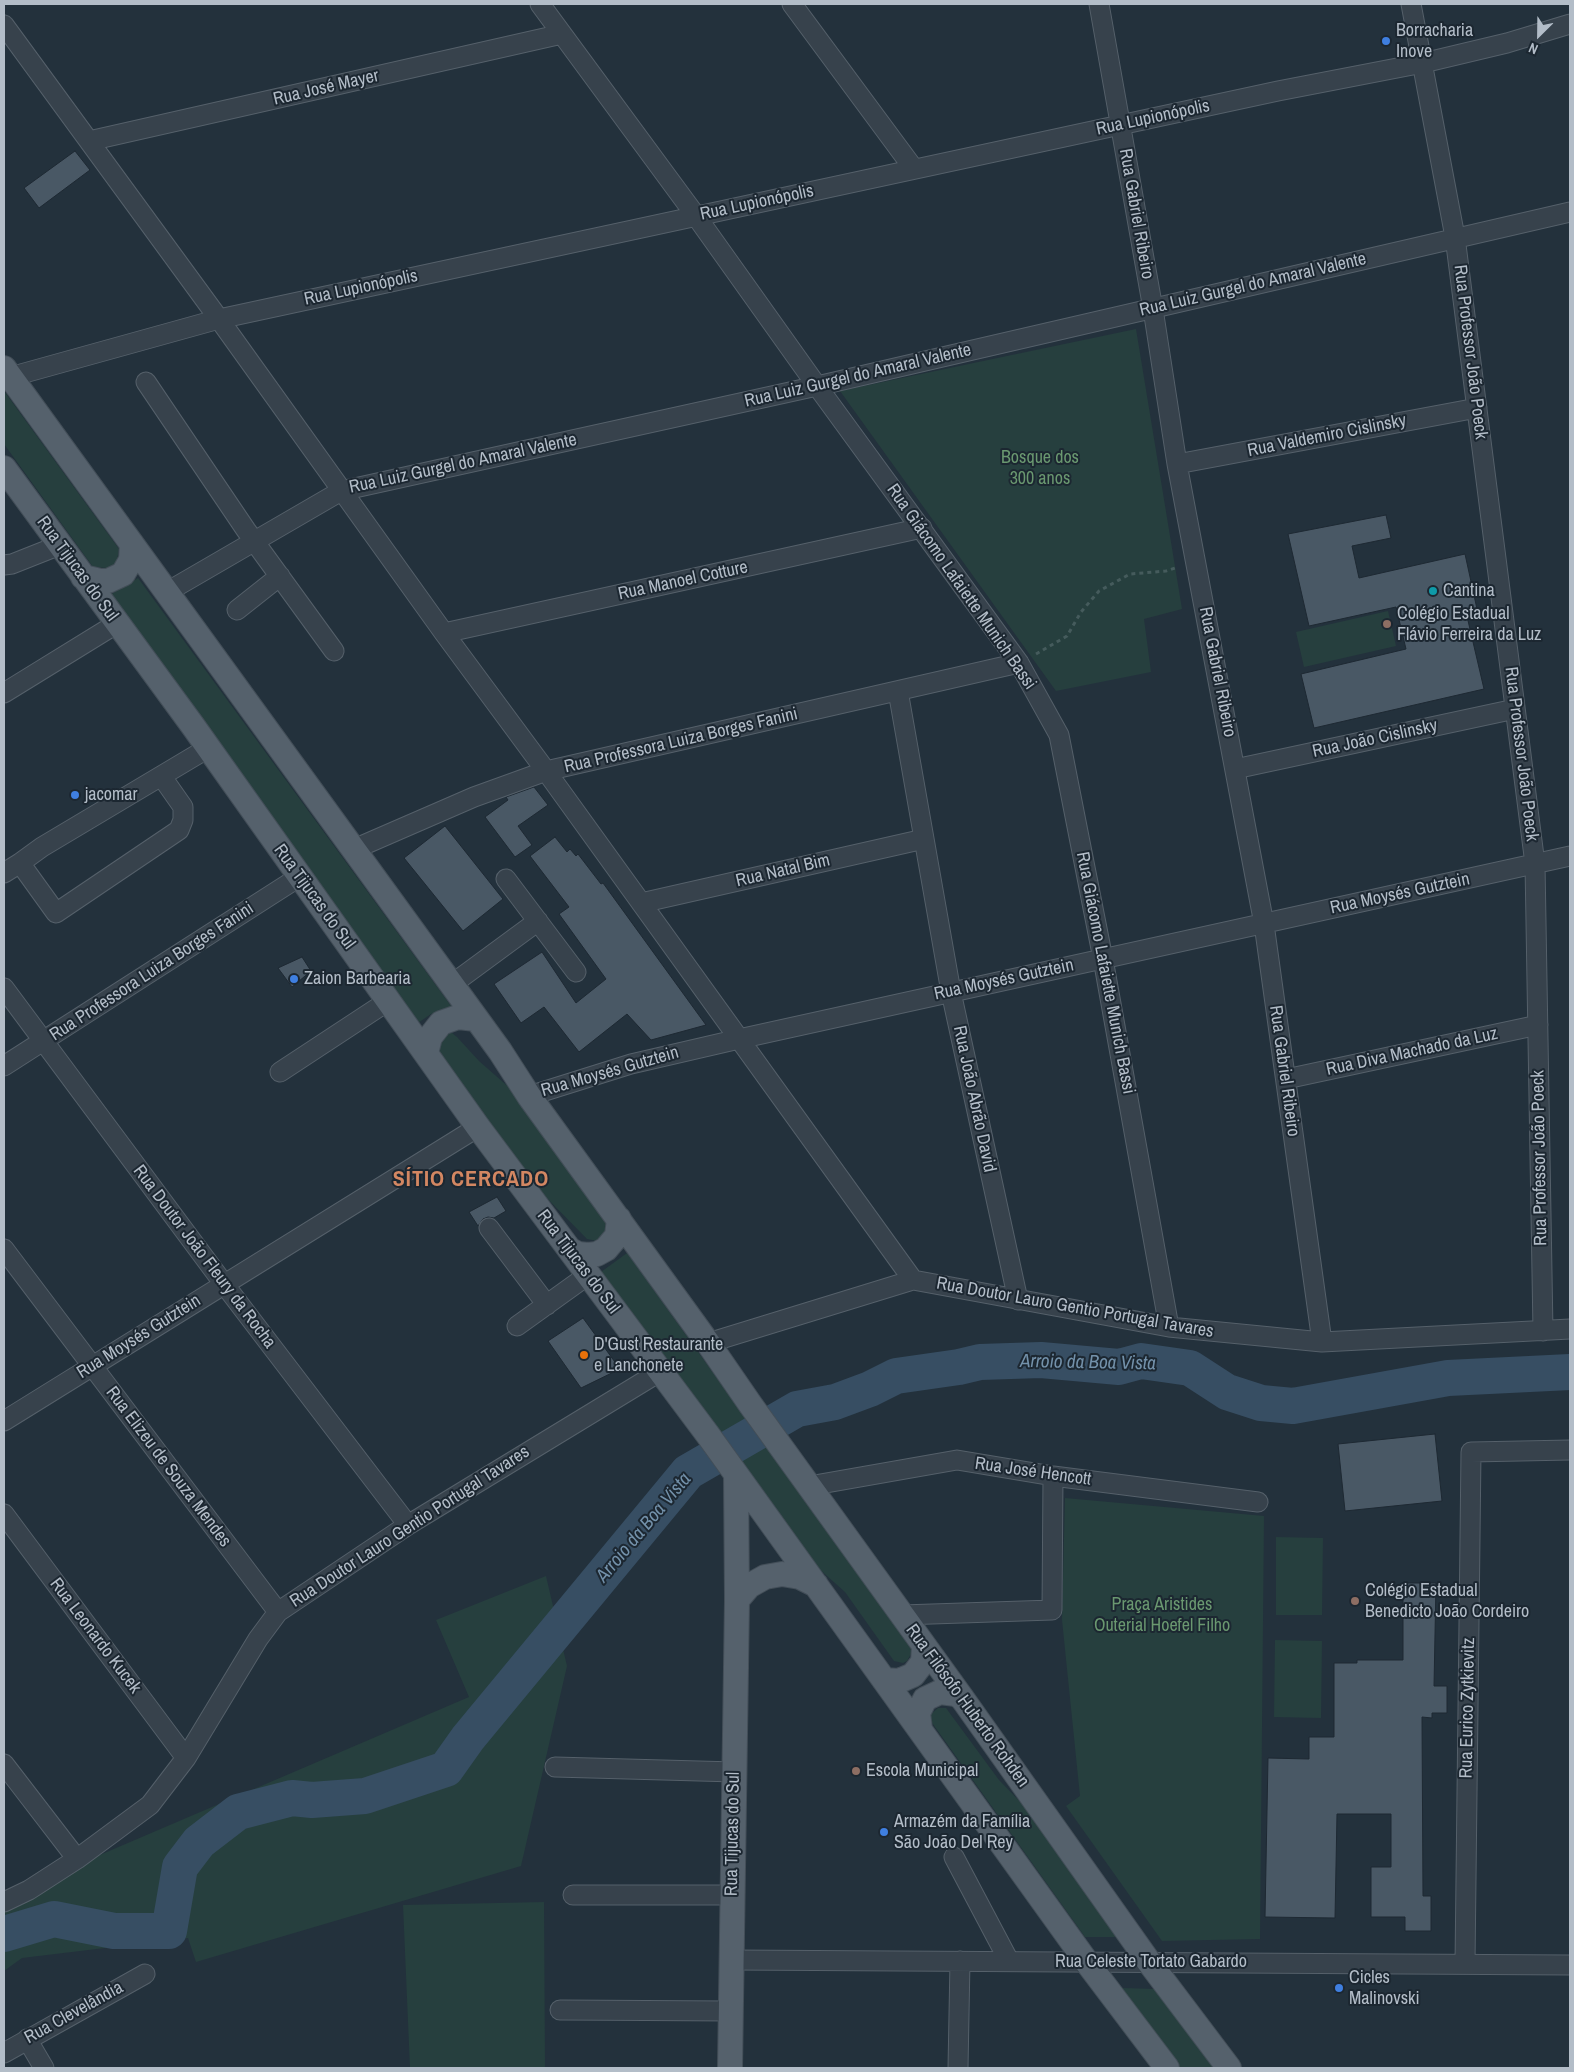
<!DOCTYPE html>
<html>
<head>
<meta charset="utf-8">
<style>
  body { margin:0 }
  #map { position:relative; width:1574px; height:2072px; overflow:hidden; background:#23313c; font-family:"Archivo Narrow",sans-serif }
  canvas { display:block }
  .frame { position:absolute; inset:0; border:5px solid #b3bdc8; pointer-events:none }
  .north { position:absolute; left:1514px; top:10px; width:50px; height:50px; -webkit-text-stroke:4px #1c2731; paint-order:stroke; rotate:203deg; font-size:14px; font-weight:700; line-height:20px; text-align:center; color:#b3bdc8 }
  .north::after { content:''; display:block; margin:auto; width:18px; height:22px; background:#b3bdc8; clip-path:polygon(50% 0,100% 100%,50% 72%,0 100%) }
</style>
</head>
<body>
<div id="map">
<canvas width="1574" height="2072"></canvas>
<div class="frame"></div>
<div class="north">N</div>
</div>
<script>
const context = document.querySelector('canvas').getContext('2d');
context.lineJoin = 'round';
function fill(path, color) {
  context.fillStyle = color;
  context.fill(path, 'evenodd');
}
function shape(rows) {
  const path = new Path2D();
  for (const r of rows) {
    path.moveTo(r[0], r[1]);
    for (let i = 2; i < r.length; i += 2) path.lineTo(r[i], r[i + 1]);
  }
  return path;
}
function trace(path, color, width, dash) {
  context.strokeStyle = color;
  context.lineWidth = width;
  context.lineCap = dash ? 'butt' : 'round';
  context.setLineDash(dash || []);
  context.stroke(path);
}
function label(font, color, halo, rows, align = 'center') {
  context.font = font + ' "Archivo Narrow",sans-serif';
  context.lineWidth = 4;
  context.setLineDash([]);
  context.textBaseline = 'middle';
  context.strokeStyle = halo;
  context.fillStyle = color;
  for (const [text, x, y, turn = 0] of rows) {
    context.save();
    context.translate(x, y);
    context.rotate((+turn || 0) * Math.PI / 180);
    context.textAlign = isNaN(turn) ? turn : align;
    if (halo) context.strokeText(text, 0, 0);
    context.fillText(text, 0, 0);
    context.restore();
  }
}
fill(shape([
  [1136,329,1182,609,1144,619,1151,672,1056,691,840,391],
  [4,391,119,549,117,561,113,565,107,568,93,567,4,444],
  [138,578,454,1010,431,1014,418,1023,110,595],
  [1388,611,1396,646,1304,667,1296,632],
  [446,1032,452,1033,457,1037,479,1061,512,1090,609,1224,610,1230,597,1241,587,1239,534,1185,435,1052],
  [627,1253,911,1648,912,1652,907,1661,903,1663,894,1661,845,1592,817,1567,601,1272],
  [1065,1498,1264,1516,1260,1939,1162,1941,1066,1806,1080,1796,1062,1620],
  [1276,1537,1323,1538,1322,1615,1276,1615],
  [546,1576,567,1666,521,1866,196,1962,188,1938,22,1958,4,1971,4,1896,469,1697,436,1620],
  [1275,1640,1322,1641,1321,1718,1274,1717],
  [938,1708,946,1708,999,1780,1030,1812,1118,1937,1085,1937,930,1720,931,1714],
  [544,1902,545,2068,410,2068,403,1905],
  [1122,1988,1155,1989,1214,2068,1180,2068]
]), '#263f3e');
trace(shape([
  [4,1934,54,1919,114,1931,169,1931,180,1867,199,1842,238,1812,292,1798,312,1800,365,1796,446,1769,468,1738,688,1472,797,1409,835,1402,870,1389,896,1376,959,1367,980,1362,1041,1360,1119,1367,1141,1361,1190,1368,1227,1392,1261,1403,1293,1406,1448,1378,1570,1372]
]), '#374e63', 36);
const building = shape([
  [75,151,90,170,39,208,24,188,75,151],
  [1386,515,1391,538,1352,546,1359,578,1465,554,1477,609,1466,612,1484,689,1314,728,1301,674,1406,649,1396,607,1309,626,1288,534,1386,515],
  [534,787,548,805,518,826,532,845,515,857,485,817,508,800,506,797,534,787],
  [445,826,503,899,463,931,404,858,445,826],
  [555,837,567,852,570,849,576,856,578,854,601,884,603,883,706,1025,651,1040,627,1014,579,1052,544,1007,521,1023,494,984,542,952,576,1003,606,979,559,914,569,907,530,856,555,837],
  [302,957,311,971,292,987,278,968,302,957],
  [497,1197,506,1211,494,1218,488,1217,483,1219,478,1226,469,1212,497,1197],
  [583,1318,620,1369,581,1388,548,1341,583,1318],
  [1435,1434,1442,1501,1345,1511,1338,1444,1435,1434],
  [1403,1583,1436,1583,1434,1686,1447,1686,1447,1713,1432,1713,1432,1718,1422,1717,1423,1896,1431,1896,1431,1931,1405,1931,1405,1917,1371,1917,1371,1867,1391,1867,1391,1814,1337,1814,1335,1918,1265,1917,1268,1758,1309,1759,1309,1737,1334,1737,1334,1663,1357,1663,1357,1660,1403,1660,1403,1583]
]);
fill(building, '#495865');
trace(building, '#1e2933', 1);
const minor = shape([
  [540,4,696,216,817,386,1019,663,1059,735,1103,959,1169,1327],
  [792,4,914,169],
  [1099,4,1153,309,1177,464,1264,924,1322,1342],
  [1411,4,1455,237,1535,864,1543,1331],
  [4,25,219,319,444,633,546,771,913,1280],
  [89,141,562,34],
  [10,377,219,319,1278,91,1423,63,1507,43,1570,24],
  [146,382,246,530,334,651],
  [1177,464,1477,408],
  [4,565,12,564,60,545],
  [167,592,341,491,817,386,1570,212],
  [237,610,280,576],
  [444,633,922,528],
  [898,691,951,992,1018,1300],
  [4,693,116,624],
  [1235,769,1515,709],
  [162,777,183,807,183,820,179,830,56,913,20,863,42,847,208,748],
  [352,850,474,797,546,771,1019,663],
  [4,873,20,863],
  [506,879,576,972],
  [641,903,924,839],
  [451,985,538,921],
  [4,988,224,1284,408,1525],
  [4,1066,299,877],
  [280,1072,388,1001],
  [1286,1079,1538,1025],
  [529,1096,631,1064,739,1039,1570,856],
  [489,1228,547,1305],
  [4,1249,278,1612],
  [517,1326,588,1275],
  [708,1343,913,1280,1169,1327,1322,1342,1570,1329],
  [4,1421,478,1127],
  [809,1486,957,1460,1053,1476,1258,1502],
  [4,1514,186,1758],
  [902,1615,1052,1610,1053,1476],
  [4,1764,77,1859],
  [555,1767,735,1772],
  [954,1857,1009,1961],
  [573,1895,732,1895],
  [4,1902,29,1890,77,1859,150,1805,186,1758,258,1639,278,1612,408,1525,661,1371],
  [731,1960,1570,1965],
  [1465,1964,1471,1452,1570,1450],
  [560,2010,730,2011],
  [27,2039,44,2068],
  [4,2053,145,1974],
  [958,2068,960,1961]
]);
const major = shape([
  [4,368,500,1051,529,1096,708,1343,750,1404,962,1698,1149,1962,1229,2068],
  [4,468,193,726,478,1127,708,1435,1086,1961,1167,2068],
  [83,577,100,581,108,581,123,574,131,560,132,544],
  [426,1053,430,1037,441,1023,458,1017,476,1019],
  [569,1249,578,1254,588,1255,597,1254,606,1249,617,1236,619,1219],
  [737,1600,749,1586,765,1577,782,1574,800,1577,816,1585],
  [884,1680,899,1681,913,1675,923,1662,924,1647],
  [920,1729,918,1713,925,1699,940,1692,956,1694,962,1698],
  [730,2068,737,1600,736,1474]
]);
trace(minor, '#55606a', 21);
trace(major, '#434e58', 26);
trace(shape([
  [1036,654,1067,636,1081,612,1099,591,1130,574,1166,571,1178,567]
]), '#455b5c', 3, [4, 4]);
trace(minor, '#37424c', 19);
trace(major, '#55616c', 24);
for (const [x, y, r, color] of [
  [1386,41,5,"#3f7fe0"],
  [1433,591,5,"#0f9aa8"],
  [1387,624,5,"#8d6e63"],
  [75,795,5,"#3f7fe0"],
  [294,979,5,"#3f7fe0"],
  [584,1355,5,"#e8710a"],
  [1355,1601,5,"#8d6e63"],
  [856,1771,5,"#8d6e63"],
  [884,1832,5,"#3f7fe0"],
  [1339,1988,5,"#3f7fe0"]
]) {
  const dot = new Path2D();
  dot.arc(x, y, r, 0, 2 * Math.PI);
  context.fillStyle = color;
  context.fill(dot);
  trace(dot, '#1c2731', 2);
}
label('18px', '#b3bdc8', '#1c2731', [
  ["Borracharia",1396,31],
  ["Inove",1396,52],
  ["Cantina",1443,591],
  ["Colégio Estadual",1397,614],
  ["Flávio Ferreira da Luz",1397,635],
  ["jacomar",85,795],
  ["Zaion Barbearia",304,979],
  ["D'Gust Restaurante",594,1345],
  ["e Lanchonete",594,1366],
  ["Colégio Estadual",1365,1591],
  ["Benedicto João Cordeiro",1365,1612],
  ["Escola Municipal",866,1771],
  ["Armazém da Família",894,1822],
  ["São João Del Rey",894,1843],
  ["Cicles",1349,1978],
  ["Malinovski",1349,1999]
], 'left');
label('18px', '#b3bdc8', '#1c2731', [
  ["Rua José Mayer",326,88,-13],
  ["Rua Lupionópolis",1153,118,-12],
  ["Rua Lupionópolis",757,203,-12],
  ["Rua Gabriel Ribeiro",1136,214,80],
  ["Rua Luiz Gurgel do Amaral Valente",1253,285,-13],
  ["Rua Lupionópolis",361,288,-12],
  ["Rua Professor João Poeck",1470,352,83],
  ["Rua Luiz Gurgel do Amaral Valente",858,376,-13],
  ["Rua Valdemiro Cislinsky",1327,436,-11],
  ["Rua Luiz Gurgel do Amaral Valente",463,464,-12],
  ["Rua Tijucas do Sul",77,569,54],
  ["Rua Manoel Cotture",683,581,-12],
  ["Rua Giácomo Lafaiette Munich Bassi",961,587,55],
  ["Rua Gabriel Ribeiro",1217,672,79],
  ["Rua João Cislinsky",1375,739,-12],
  ["Rua Professora Luiza Borges Fanini",681,741,-13],
  ["Rua Professor João Poeck",1521,754,83],
  ["Rua Natal Bim",783,871,-13],
  ["Rua Moysés Gutztein",1400,894,-12],
  ["Rua Tijucas do Sul",314,897,54],
  ["Rua Professora Luiza Borges Fanini",152,972,-33],
  ["Rua Giácomo Lafaiette Munich Bassi",1105,973,79],
  ["Rua Moysés Gutztein",1004,980,-12],
  ["Rua Diva Machado da Luz",1412,1052,-12],
  ["Rua Gabriel Ribeiro",1284,1071,82],
  ["Rua Moysés Gutztein",610,1072,-16],
  ["Rua João Abrão David",974,1099,78],
  ["Rua Professor João Poeck",1540,1158,-91],
  ["Rua Doutor João Fleury da Rocha",204,1257,53],
  ["Rua Tijucas do Sul",578,1262,53],
  ["Rua Doutor Lauro Gentio Portugal Tavares",1075,1308,10],
  ["Rua Moysés Gutztein",139,1337,-32],
  ["Rua Elizeu de Souza Mendes",168,1467,53],
  ["Rua José Hencott",1033,1472,8],
  ["Rua Doutor Lauro Gentio Portugal Tavares",410,1527,-33],
  ["Rua Leonardo Kucek",95,1636,53],
  ["Rua Filósofo Huberto Rohden",967,1706,54],
  ["Rua Eurico Zytkievitz",1468,1708,-89],
  ["Rua Tijucas do Sul",733,1834,-89],
  ["Rua Celeste Tortato Gabardo",1151,1962],
  ["Rua Clevelândia",74,2013,-29]
]);
label('18px', '#6a9870', '#1c2731', [
  ["Bosque dos",1040,458],
  ["300 anos",1040,479],
  ["Praça Aristides",1162,1605],
  ["Outerial Hoefel Filho",1162,1626]
]);
label('italic 19px', '#7391aa', '#1c2731', [
  ["Arroio da Boa Vista",1088,1363,1],
  ["Arroio da Boa Vista",644,1528,-50]
]);
context.letterSpacing = '1px';
label('bold 22px', '#d38762', '#1c2731', [
  ["SÍTIO CERCADO",471,1180]
]);
context.letterSpacing = '0px';
</script>
</body>
</html>
